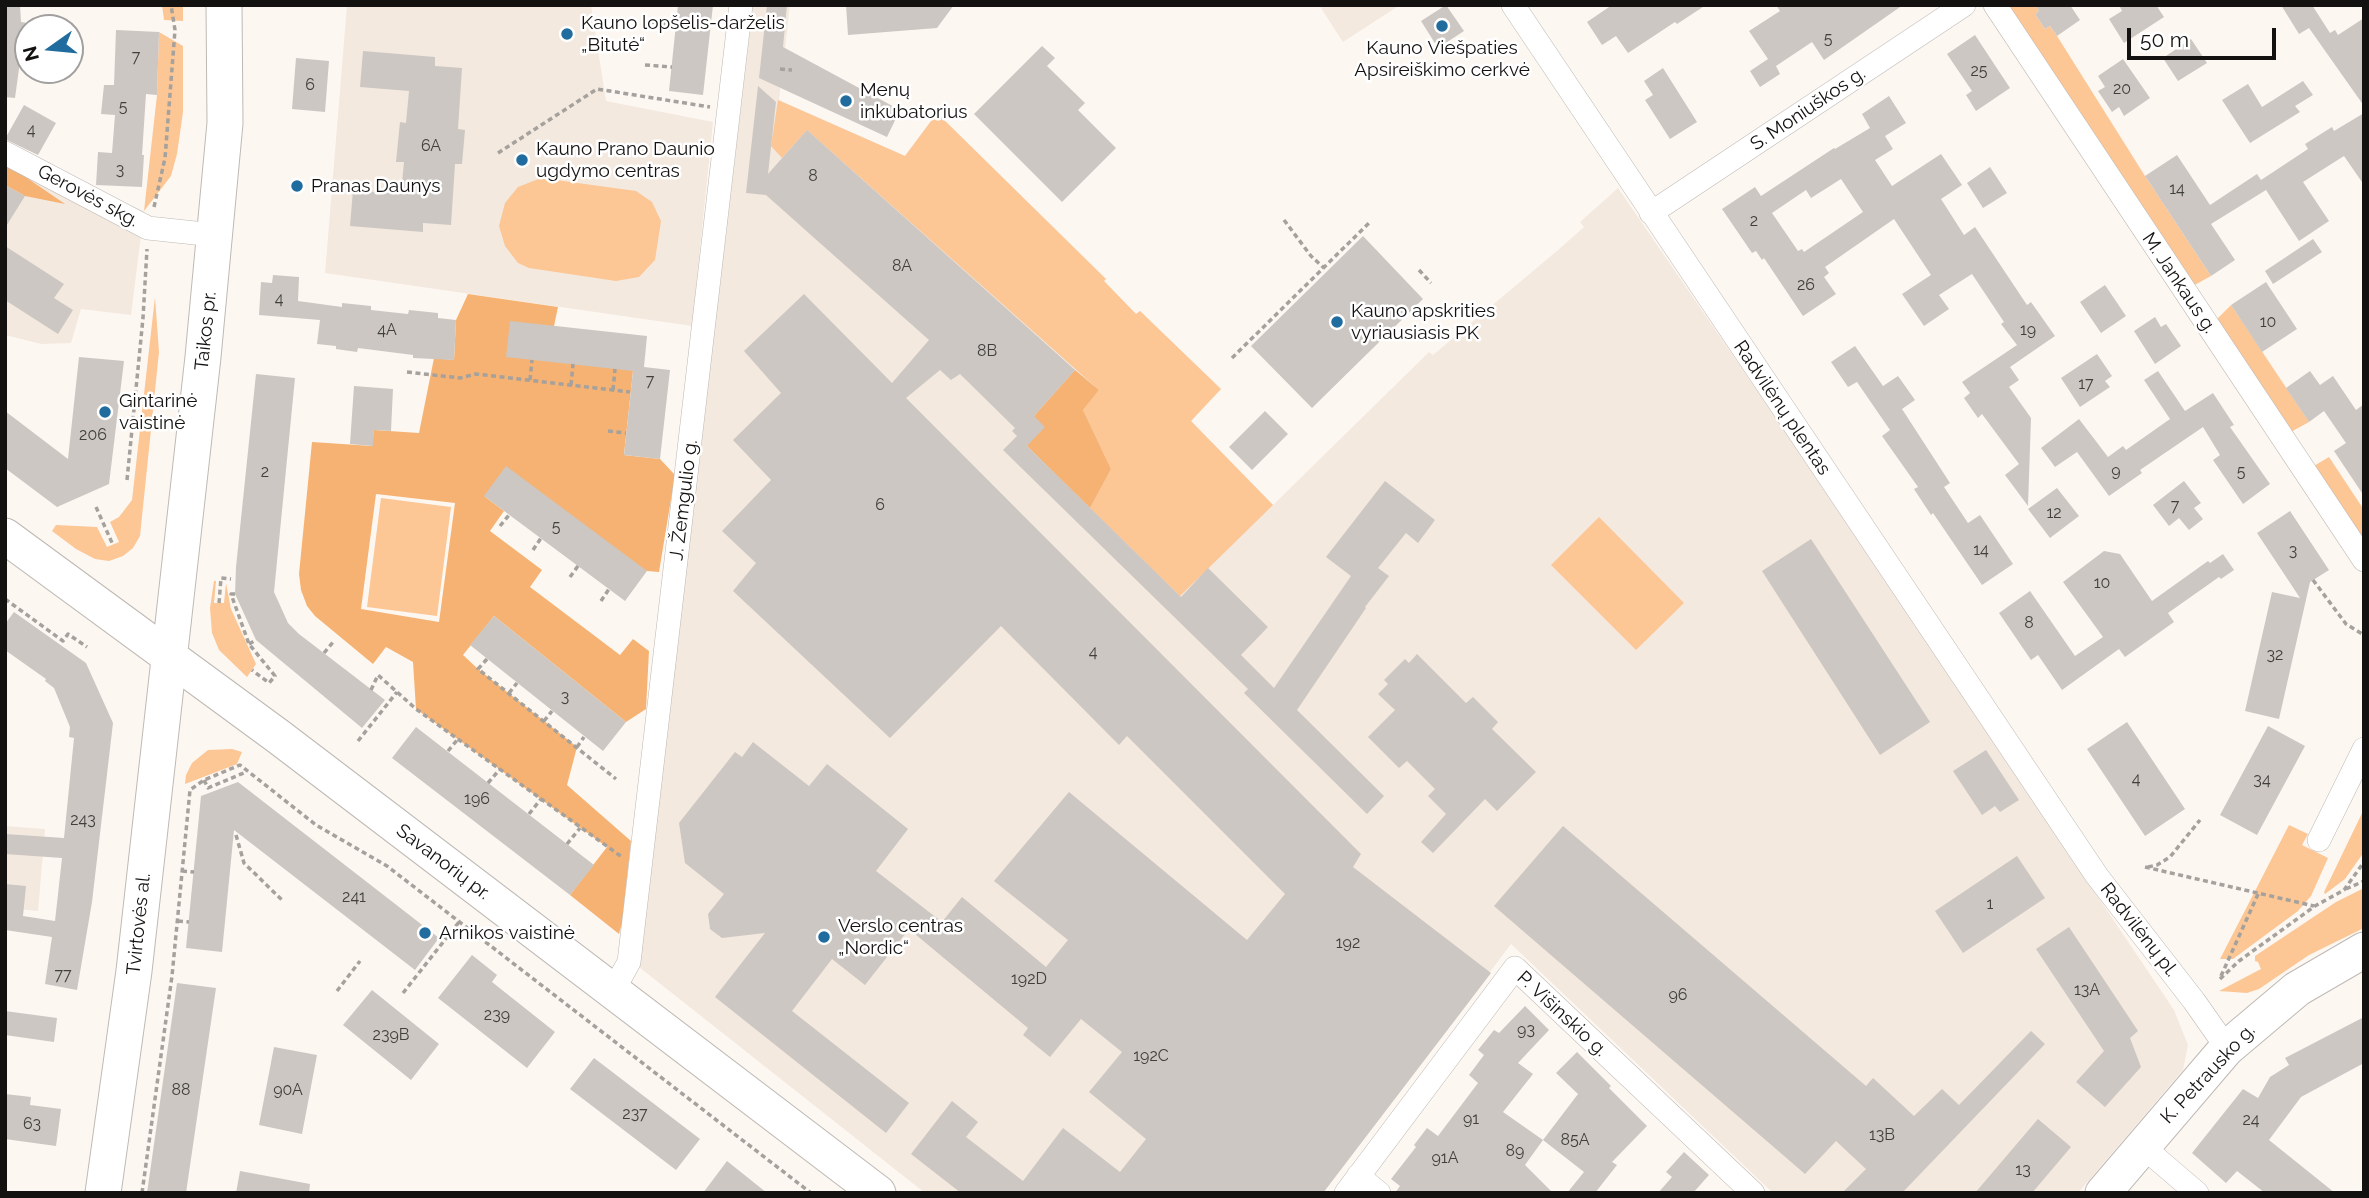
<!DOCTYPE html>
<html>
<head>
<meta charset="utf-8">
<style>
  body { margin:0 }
  #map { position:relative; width:2369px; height:1198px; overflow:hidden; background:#fdf7f2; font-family:Raleway,sans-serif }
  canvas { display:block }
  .frame { position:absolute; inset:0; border:7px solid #131210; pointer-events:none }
  .north { position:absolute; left:14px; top:14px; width:70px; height:70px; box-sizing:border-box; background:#fff; border:2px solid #a1a09f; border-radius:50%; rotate:255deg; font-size:19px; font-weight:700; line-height:28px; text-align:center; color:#131210 }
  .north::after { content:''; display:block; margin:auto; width:24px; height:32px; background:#216c9f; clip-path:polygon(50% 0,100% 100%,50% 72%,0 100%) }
  .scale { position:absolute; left:2127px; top:28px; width:149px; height:32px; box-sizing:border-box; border:4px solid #131210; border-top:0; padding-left:9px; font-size:21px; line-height:24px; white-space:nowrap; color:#131210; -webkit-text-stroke:5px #fff; paint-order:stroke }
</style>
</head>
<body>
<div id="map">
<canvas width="2369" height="1198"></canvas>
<div class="frame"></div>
<div class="north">N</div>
<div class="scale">50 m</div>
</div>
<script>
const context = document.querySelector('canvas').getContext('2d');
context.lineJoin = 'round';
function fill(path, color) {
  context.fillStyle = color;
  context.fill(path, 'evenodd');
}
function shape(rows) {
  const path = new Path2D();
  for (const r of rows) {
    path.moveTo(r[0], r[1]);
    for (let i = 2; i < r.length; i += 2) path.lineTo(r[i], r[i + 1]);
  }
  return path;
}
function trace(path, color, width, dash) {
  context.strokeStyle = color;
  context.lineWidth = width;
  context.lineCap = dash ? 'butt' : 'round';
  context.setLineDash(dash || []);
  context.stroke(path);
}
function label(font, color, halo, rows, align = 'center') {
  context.font = font + ' Raleway,sans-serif';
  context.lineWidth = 5;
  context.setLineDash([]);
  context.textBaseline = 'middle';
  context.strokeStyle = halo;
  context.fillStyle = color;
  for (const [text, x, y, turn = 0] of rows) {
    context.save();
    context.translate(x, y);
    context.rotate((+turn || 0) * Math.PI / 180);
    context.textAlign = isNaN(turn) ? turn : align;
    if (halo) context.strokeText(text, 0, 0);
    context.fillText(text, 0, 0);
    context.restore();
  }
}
fill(shape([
  [347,5,591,5,606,101,713,122,692,326,325,273],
  [753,5,790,5,779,100,905,156,937,113,1106,279,1104,281,1136,314,1140,311,1221,389,1191,421,1273,505,1429,352,1433,355,1558,250,1584,227,1580,222,1618,188,1780,424,2174,1010,2188,1045,2183,1070,2078,1193,1773,1193,1511,944,1323,1193,925,1193,639,967],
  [1319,5,1400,5,1343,42],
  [5,146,77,184,144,211,131,315,81,309,71,343,41,344,5,335],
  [5,826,45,829,38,911,5,908]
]), '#f4e9df');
fill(shape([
  [162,5,183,5,183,21,164,20],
  [2003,5,2035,5,2039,11,2035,14,2045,29,2050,26,2057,36,2145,176,2211,276,2191,287],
  [159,32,183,46,183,112,177,154,171,176,144,211,157,95],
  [778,100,905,156,937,113,1106,279,1104,281,1136,314,1140,311,1221,389,1191,421,1273,505,1180,596,1090,508,1111,469,1083,410,1099,390,807,130,782,158,771,146],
  [541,178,636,191,652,202,661,221,655,260,639,277,616,281,529,268,518,263,505,246,499,226,505,203,518,187],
  [155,297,159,352,140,536,133,548,123,556,109,561,95,559,76,549,52,531,56,525,97,527,107,547,119,542,110,522,119,517,132,500],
  [2231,305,2309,422,2289,433,2217,319],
  [2329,457,2364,510,2364,545,2312,467],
  [381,498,451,507,437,616,367,607],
  [1599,517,1684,603,1636,650,1551,565],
  [214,581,216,581,214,603,224,603,226,583,231,609,256,664,247,677,219,650,212,633,210,608],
  [232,749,242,752,237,764,185,784,186,775,192,763,208,750],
  [2364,809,2364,852,2345,879,2325,894,2324,892],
  [2289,825,2308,834,2302,845,2328,858,2311,896,2298,911,2233,959,2220,959],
  [2364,888,2364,928,2309,955,2259,989,2247,993,2219,991,2261,969,2258,962,2255,961,2255,956,2336,902]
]), '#fcc695');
fill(shape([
  [5,163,65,204,25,196,5,185],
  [468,294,558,307,554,326,633,371,624,455,660,459,675,475,659,572,647,571,484,496,504,511,490,531,542,570,530,587,620,655,633,639,649,651,646,709,626,722,494,616,463,655,478,669,577,747,567,785,631,841,622,923,619,934,570,895,607,847,416,709,413,662,386,647,373,664,315,616,307,606,301,590,299,574,312,442,372,446,374,430,419,433,434,358,454,360,456,320],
  [376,494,455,503,439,622,361,609],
  [1075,370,1099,390,1083,410,1111,469,1090,508,1027,446,1034,416]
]), '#f6b272');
fill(shape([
  [5,5,20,5,21,22,28,23,28,48,22,47,15,98,5,97],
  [678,5,713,5,703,95,669,91],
  [767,5,787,5,783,47,900,110,887,137,759,78],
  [846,5,954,5,937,28,848,35],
  [1446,5,1464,31,1438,48,1421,21],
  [1612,5,1706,5,1677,24,1675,22,1628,53,1616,36,1602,45,1587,22],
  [1776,5,1903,5,1824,60,1812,42,1776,66,1780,74,1760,87,1750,71,1768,59,1749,31,1780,11],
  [2035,5,2070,5,2080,20,2057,36,2050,26,2045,29,2035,14,2039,11],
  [2119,5,2156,5,2164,17,2124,43,2109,19,2122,11],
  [2281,5,2312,5,2330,33,2335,30,2338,35,2364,18,2364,106,2309,28,2299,34],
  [116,30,159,32,157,95,146,94,142,155,144,155,142,187,96,185,98,152,112,153,115,115,101,114,104,85,114,85],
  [1975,35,2010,88,1976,111,1966,95,1972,91,1947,54],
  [2191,39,2207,63,2178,81,2163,58],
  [1042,46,1055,58,1047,66,1085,103,1078,110,1116,148,1062,202,974,114],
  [363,51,435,57,435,66,462,68,458,129,465,130,462,164,455,164,451,225,423,223,423,232,350,226,353,190,401,194,404,162,396,162,400,122,406,123,409,91,360,87],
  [296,58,329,61,325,112,292,109],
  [2123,59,2150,98,2124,116,2119,107,2112,112,2098,91,2105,87,2098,76],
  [1663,68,1697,122,1670,139,1645,100,1653,95,1644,81],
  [2303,81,2313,95,2295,106,2300,112,2250,143,2222,100,2248,84,2262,107],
  [758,86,776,102,768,174,807,130,1075,370,1034,416,1045,427,1027,446,1181,597,1208,568,1268,627,1241,655,1274,688,1351,576,1326,557,1385,481,1435,520,1418,543,1406,533,1378,568,1389,576,1365,607,1366,608,1297,710,1384,796,1367,814,1244,693,1248,689,1003,450,1017,436,1012,431,1015,428,960,374,951,380,940,370,906,398,1361,854,1353,867,1491,973,1323,1193,961,1193,911,1154,952,1101,978,1122,966,1137,1023,1181,1063,1128,1120,1172,1146,1139,1089,1092,1122,1052,1081,1019,1050,1057,1023,1035,1028,1028,909,929,865,985,832,959,792,1011,909,1103,886,1133,715,997,765,933,722,938,710,929,708,914,724,894,685,863,679,823,735,752,742,757,753,742,809,786,827,764,908,829,876,871,942,922,962,897,1046,967,1068,940,994,881,1069,792,1247,940,1285,894,1127,736,1119,745,1001,626,890,738,733,591,756,563,722,531,771,480,733,440,781,393,744,351,804,294,892,383,929,340,766,195,746,193],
  [1889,96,1906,123,1885,136,1893,149,1875,160,1892,186,1941,154,1962,185,1941,199,1964,235,1975,227,2027,305,2031,302,2055,336,2010,367,2019,380,2009,387,2031,418,2028,506,2005,475,2019,464,1982,414,1978,418,1964,398,1970,393,1962,382,2017,345,2001,324,2004,322,1972,274,1939,295,1949,309,1924,326,1902,294,1931,275,1894,219,1825,267,1829,273,1824,277,1836,294,1803,316,1764,258,1762,260,1756,251,1752,253,1722,209,1755,187,1761,196,1834,148,1835,149,1870,128,1862,114],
  [1841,179,1863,212,1804,252,1802,249,1798,251,1772,213,1806,190,1811,198],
  [24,105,56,123,38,155,5,139],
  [2364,113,2364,185,2344,156,2303,182,2329,221,2299,241,2266,190,2211,224,2235,260,2211,276,2145,176,2177,155,2210,205,2257,174,2261,180,2308,149,2305,144,2332,127,2334,131],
  [1990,167,2007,193,1983,208,1967,183],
  [5,185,25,196,5,228],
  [1363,236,1423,299,1312,408,1251,346],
  [2313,239,2322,252,2273,284,2265,271],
  [5,246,64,284,54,298,73,310,58,334,5,300],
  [273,275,299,277,298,301,342,307,342,303,371,306,371,310,408,314,409,310,438,313,438,318,456,320,454,360,413,358,413,355,358,348,357,352,336,349,336,346,317,344,320,320,259,315,261,282,272,283],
  [2266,282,2297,329,2262,352,2231,305],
  [2105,285,2126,316,2101,333,2080,302],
  [2155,317,2161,327,2166,324,2181,346,2155,364,2134,331],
  [510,321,647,336,644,367,670,370,660,459,624,455,633,371,506,357],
  [1855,346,1883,386,1898,376,1915,400,1902,409,1950,483,1944,487,1968,523,1980,515,2013,564,1982,585,1933,513,1931,515,1914,489,1918,487,1882,436,1890,430,1857,382,1848,387,1831,362],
  [2097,354,2112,376,2105,381,2110,387,2080,407,2061,378],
  [79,357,124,361,109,484,57,507,5,468,5,411,68,459],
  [2158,371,2185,411,2213,393,2234,425,2230,427,2270,484,2243,504,2213,460,2220,455,2203,427,2140,470,2142,473,2109,496,2077,452,2055,467,2041,448,2079,419,2108,457,2123,446,2126,450,2170,419,2144,380],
  [2310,371,2320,385,2333,376,2356,410,2364,404,2364,496,2334,451,2346,443,2324,411,2309,422,2286,388],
  [256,374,295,378,274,592,288,623,299,634,385,700,362,728,256,640,235,594,236,567],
  [354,386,393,389,391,431,374,430,373,446,350,444],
  [1265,411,1288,434,1252,470,1229,447],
  [506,466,647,571,625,601,484,496],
  [2184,481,2201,503,2194,508,2203,519,2189,530,2179,518,2169,526,2153,505],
  [2057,488,2079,516,2050,538,2028,509],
  [2290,511,2329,570,2310,582,2279,719,2245,711,2272,592,2300,598,2257,533],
  [1811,539,1930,722,1880,755,1762,571],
  [2104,551,2120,554,2152,601,2208,561,2210,563,2223,554,2234,570,2221,579,2219,577,2168,613,2174,622,2125,657,2119,649,2062,690,2038,655,2031,660,1999,613,2030,591,2075,656,2103,637,2063,582],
  [14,612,86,663,113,723,92,902,77,990,45,984,52,937,5,930,5,884,26,886,23,916,55,921,62,858,5,854,5,834,64,838,74,738,69,737,70,727,54,688,45,681,46,679,5,650,5,624],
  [494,616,626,722,603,751,470,645],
  [1417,654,1466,703,1473,697,1498,722,1492,729,1536,772,1497,811,1485,799,1433,853,1421,842,1446,814,1428,796,1435,789,1407,761,1399,768,1368,737,1395,710,1378,694,1388,684,1384,680,1405,659,1409,663],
  [2127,722,2185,809,2145,836,2087,749],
  [2268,726,2305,746,2257,835,2220,815],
  [416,727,594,865,570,895,392,758],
  [1986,750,2019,800,2000,812,1995,806,1982,815,1953,771],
  [238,782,439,938,415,970,234,830,222,952,186,948,201,796],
  [1563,826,1866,1086,1873,1078,1914,1116,1942,1089,1959,1105,2031,1031,2045,1044,1902,1193,1842,1193,1866,1169,1836,1141,1805,1174,1494,906],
  [2017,856,2045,898,1963,953,1935,911],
  [2069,927,2138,1031,2130,1038,2141,1067,2105,1107,2076,1082,2104,1051,2036,949],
  [472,955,497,975,492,982,555,1032,527,1068,438,998],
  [177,983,216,988,186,1193,147,1193],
  [372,990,439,1044,411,1080,343,1025],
  [1525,1006,1549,1030,1518,1063,1533,1074,1503,1112,1543,1140,1578,1094,1556,1073,1577,1052,1611,1086,1609,1088,1647,1126,1612,1162,1617,1165,1595,1193,1567,1193,1584,1172,1543,1140,1525,1165,1553,1193,1395,1193,1400,1186,1391,1179,1416,1147,1414,1145,1427,1128,1438,1136,1478,1083,1469,1075,1484,1055,1478,1050,1494,1030,1499,1033],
  [5,1011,57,1018,54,1042,5,1035],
  [2364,1017,2364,1063,2301,1097,2269,1140,2335,1193,2265,1193,2237,1171,2226,1183,2192,1153,2243,1089,2258,1098,2270,1077,2289,1065,2285,1058],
  [274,1047,317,1055,302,1134,259,1125],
  [594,1058,700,1139,676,1170,570,1089],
  [5,1094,31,1097,30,1105,61,1109,56,1146,5,1139],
  [2038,1119,2071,1147,2032,1193,1975,1193],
  [1684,1152,1709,1175,1693,1193,1658,1193,1672,1177,1666,1172],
  [727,1161,767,1193,703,1193],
  [240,1171,310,1184,309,1193,236,1193]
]), '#ccc7c2');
const minor = shape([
  [1513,5,2097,876,2194,1001,2227,1048],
  [1995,5,2364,560],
  [5,153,148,228,214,235],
  [1651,213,1964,5],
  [2319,840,2364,749],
  [613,991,629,962,741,5],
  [2142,1146,2197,1193],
  [1358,1176,1379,1193],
  [1346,1193,1515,968,1753,1193]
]);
const primary = shape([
  [5,536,279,737,878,1193],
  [103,1193,134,971,203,357,225,123,224,5],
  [2103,1193,2227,1048,2297,989,2364,950]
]);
trace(minor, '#beb9b4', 24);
trace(primary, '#beb9b4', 37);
trace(shape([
  [652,22,676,25],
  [645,65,672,67],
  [780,69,792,70],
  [498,153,597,89,710,107],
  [154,207,165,158,175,30,171,5],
  [1284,220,1311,256,1324,268],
  [1419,270,1431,283],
  [1232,358,1371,221],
  [407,372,460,378,476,374,630,392],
  [530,380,532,360],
  [571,385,573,364],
  [613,390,615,369],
  [608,431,626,433],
  [127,480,143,318,147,249],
  [96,507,113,545],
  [500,526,509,515],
  [533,550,541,538],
  [570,577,578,566],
  [2313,580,2346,624,2364,635],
  [235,594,231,594,249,644,275,676,269,683,252,670],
  [5,599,63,641,68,634,87,647],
  [601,601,609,589],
  [219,603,221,578,231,579],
  [249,644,256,640],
  [324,653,334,641],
  [487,659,478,669,616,779],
  [371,690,378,675,416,709,622,857],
  [509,693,517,683],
  [544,721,552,711],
  [358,741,397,692],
  [577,747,584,737],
  [448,751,458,739],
  [204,780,208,788,246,772],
  [488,783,500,769],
  [529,814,541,799],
  [236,835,244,863,284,902],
  [567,844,580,828],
  [2145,867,2314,906],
  [2148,867,2157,865,2170,857,2200,820],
  [182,871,194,872],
  [2346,889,2364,881],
  [178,921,189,922],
  [2221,976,2259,892],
  [2220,979,2239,961,2315,906,2344,890,2364,862],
  [337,991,360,961],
  [403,993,459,922],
  [142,1193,172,976,190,790,204,780,240,765,316,825,387,866,811,1193]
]), '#a5a19d', 3.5, [5, 3.5]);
trace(minor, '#fff', 23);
trace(primary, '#fff', 35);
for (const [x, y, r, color] of [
  [1442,26,7,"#216c9f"],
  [567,34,7,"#216c9f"],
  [846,101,7,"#216c9f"],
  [522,160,7,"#216c9f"],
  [297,186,7,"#216c9f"],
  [1337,322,7,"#216c9f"],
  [105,412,7,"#216c9f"],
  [425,933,7,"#216c9f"],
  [824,937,7,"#216c9f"]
]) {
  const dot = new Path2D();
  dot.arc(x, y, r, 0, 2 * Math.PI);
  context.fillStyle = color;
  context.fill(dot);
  trace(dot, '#fff', 2.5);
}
label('16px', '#413f3c', null, [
  ["5",1828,39],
  ["7",136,57],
  ["25",1979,71],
  ["6",310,85],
  ["20",2122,89],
  ["5",123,107],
  ["4",31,130],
  ["6A",431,146],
  ["3",120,170],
  ["8",813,176],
  ["14",2177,189],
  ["2",1754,221],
  ["8A",902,266],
  ["26",1806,285],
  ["4",279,299],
  ["10",2268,322],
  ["4A",387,330],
  ["19",2028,330],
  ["8B",987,351],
  ["7",650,381],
  ["17",2086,384],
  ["206",93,435],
  ["9",2116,471],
  ["2",265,472],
  ["5",2241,472],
  ["6",880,505],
  ["7",2175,506],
  ["12",2054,513],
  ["5",556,527],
  ["14",1981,550],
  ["3",2293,551],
  ["10",2102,583],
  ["8",2029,623],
  ["4",1093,652],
  ["32",2275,655],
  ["3",565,697],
  ["4",2136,779],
  ["34",2262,780],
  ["196",477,799],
  ["243",83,820],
  ["241",354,897],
  ["1",1990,904],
  ["192",1348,943],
  ["77",63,975],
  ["192D",1029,979],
  ["13A",2087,990],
  ["96",1678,995],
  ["239",497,1015],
  ["93",1526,1030],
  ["239B",391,1035],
  ["192C",1151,1056],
  ["88",181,1090],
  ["90A",288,1090],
  ["237",635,1114],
  ["91",1471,1119],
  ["24",2251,1120],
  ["63",32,1124],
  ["13B",1882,1135],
  ["85A",1575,1140],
  ["89",1515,1151],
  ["91A",1445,1158],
  ["13",2023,1170]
]);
label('19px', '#131210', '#fff', [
  ["Kauno lopšelis-darželis",581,23],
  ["„Bitutė“",581,45],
  ["Kauno Viešpaties",1442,48,"center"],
  ["Apsireiškimo cerkvė",1442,70,"center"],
  ["Menų",860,90],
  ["inkubatorius",860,112],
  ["Kauno Prano Daunio",536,149],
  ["ugdymo centras",536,171],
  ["Pranas Daunys",311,186],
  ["Kauno apskrities",1351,311],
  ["vyriausiasis PK",1351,333],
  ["Gintarinė",119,401],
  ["vaistinė",119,423],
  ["Verslo centras",838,926],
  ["„Nordic“",838,948],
  ["Arnikos vaistinė",439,933]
], 'left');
label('19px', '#131210', '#fff', [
  ["S. Moniuškos g.",1808,109,-34],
  ["Gerovės skg.",88,196,28],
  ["M. Jankaus g.",2179,283,56],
  ["Taikos pr.",206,331,-84],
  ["Radvilėnų plentas",1782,408,56],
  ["J. Žemgulio g.",684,500,-83],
  ["Savanorių pr.",443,862,37],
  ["Tvirtovės al.",139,924,-84],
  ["Radvilėnų pl.",2139,930,52],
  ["P. Višinskio g.",1562,1014,43],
  ["K. Petrausko g.",2208,1074,-47]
]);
</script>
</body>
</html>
